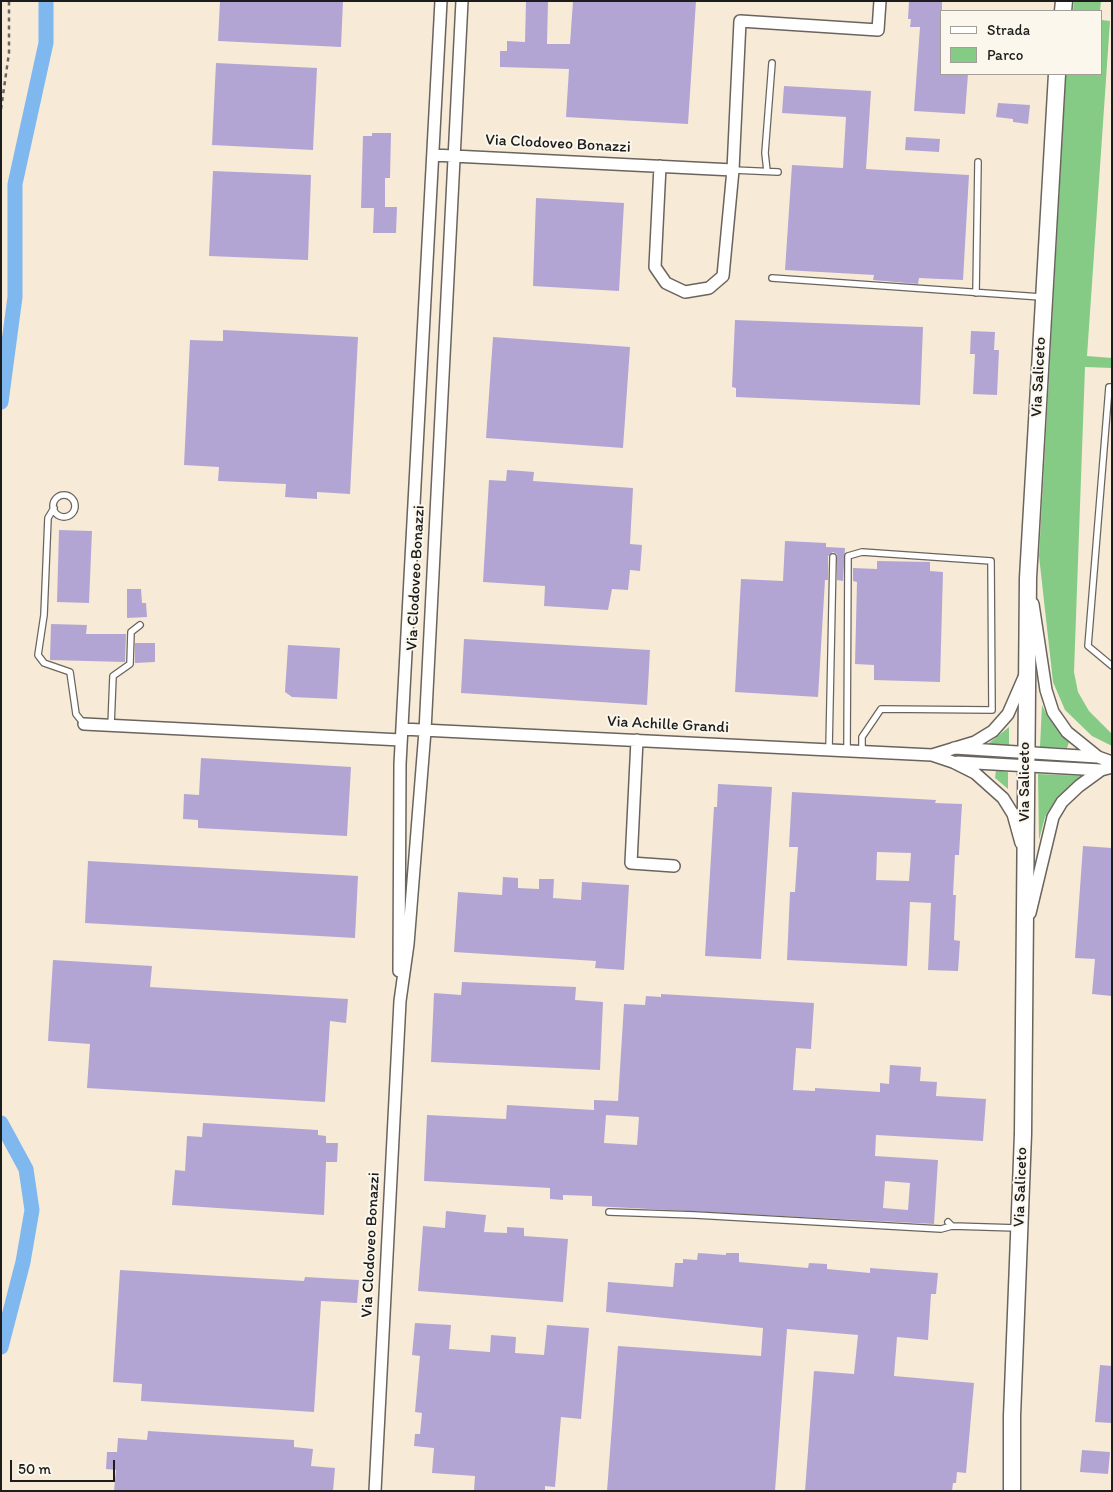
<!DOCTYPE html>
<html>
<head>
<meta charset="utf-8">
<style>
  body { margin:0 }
  #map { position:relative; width:1113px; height:1492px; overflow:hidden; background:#f7ebd7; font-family:Itim,sans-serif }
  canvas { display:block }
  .frame { position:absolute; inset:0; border:2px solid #1c1c1c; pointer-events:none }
  .legend { position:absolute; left:940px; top:10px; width:162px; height:65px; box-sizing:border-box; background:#fbf7ec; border:1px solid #a29f99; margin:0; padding:6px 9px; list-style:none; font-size:15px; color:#1c1c1c }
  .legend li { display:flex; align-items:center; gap:10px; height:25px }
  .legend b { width:25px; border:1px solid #a29f99 }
  .scale { position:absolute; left:10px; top:1460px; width:105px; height:22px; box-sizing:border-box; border:2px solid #1c1c1c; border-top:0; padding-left:6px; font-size:15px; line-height:18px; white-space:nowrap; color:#1c1c1c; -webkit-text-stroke:4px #fbf7ec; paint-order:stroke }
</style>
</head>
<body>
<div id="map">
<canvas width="1113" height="1492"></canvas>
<div class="frame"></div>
<ul class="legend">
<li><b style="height:6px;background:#fff"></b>Strada</li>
<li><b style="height:14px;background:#85cb86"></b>Parco</li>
</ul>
<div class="scale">50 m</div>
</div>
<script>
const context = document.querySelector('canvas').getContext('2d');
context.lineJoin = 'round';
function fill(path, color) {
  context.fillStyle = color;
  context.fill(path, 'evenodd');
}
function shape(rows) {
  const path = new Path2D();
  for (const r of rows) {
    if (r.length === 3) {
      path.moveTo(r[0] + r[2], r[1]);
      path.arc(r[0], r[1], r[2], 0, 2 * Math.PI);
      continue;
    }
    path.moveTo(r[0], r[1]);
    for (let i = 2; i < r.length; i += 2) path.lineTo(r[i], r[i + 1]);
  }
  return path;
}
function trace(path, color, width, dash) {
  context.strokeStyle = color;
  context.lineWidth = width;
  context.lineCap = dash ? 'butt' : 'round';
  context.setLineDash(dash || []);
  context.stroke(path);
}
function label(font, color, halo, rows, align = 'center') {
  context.font = font + ' Itim,sans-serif';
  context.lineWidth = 4;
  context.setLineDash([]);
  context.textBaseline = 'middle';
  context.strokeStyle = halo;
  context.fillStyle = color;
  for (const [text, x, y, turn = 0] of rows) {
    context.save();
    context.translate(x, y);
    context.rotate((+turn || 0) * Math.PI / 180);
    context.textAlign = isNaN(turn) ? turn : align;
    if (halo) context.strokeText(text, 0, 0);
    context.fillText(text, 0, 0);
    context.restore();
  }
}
fill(shape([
  [1074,1,1101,1,1100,11,1073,11],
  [1102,20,1110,21,1087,356,1112,358,1112,368,1085,367,1074,672,1078,692,1089,711,1112,734,1112,746,1092,736,1065,710,1053,682,1039,556,1066,74,1102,74],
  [1042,705,1048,717,1069,742,1067,748,1040,747],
  [1009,727,1009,745,988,744],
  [996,770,1008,772,1008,789,995,778],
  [1038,774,1083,776,1056,799,1045,817,1039,840]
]), '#85cb86');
trace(shape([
  [1,402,15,297,15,184,46,43,46,1],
  [1,1123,26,1169,32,1210,23,1262,1,1347]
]), '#7fb7ef', 15);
fill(shape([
  [220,1,343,1,341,47,218,41],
  [526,1,548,1,547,44,570,44,573,1,696,1,688,124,566,117,569,69,500,67,500,51,507,51,507,41,525,42],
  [909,1,942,1,942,74,968,74,965,114,914,111,920,27,910,27,911,19,908,19],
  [216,63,317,68,313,150,212,145],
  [784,86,871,91,866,169,969,175,963,280,919,278,918,284,873,280,874,275,785,270,792,165,843,168,846,117,782,113],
  [998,103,1030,105,1028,124,1013,122,1013,119,996,117],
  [372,133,391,133,390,178,385,178,385,207,397,207,396,233,373,233,374,208,361,208,363,136,372,136],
  [906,137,940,139,939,152,905,150],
  [213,171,311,175,308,260,209,256],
  [536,198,624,203,619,291,533,286],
  [735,320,923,327,920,405,736,397,736,388,732,387],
  [223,330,358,337,350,494,317,492,317,499,285,497,286,484,218,481,219,467,184,465,190,340,223,341],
  [971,331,995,332,994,350,999,350,997,395,973,394,975,354,970,354],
  [493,337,630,347,623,448,486,438],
  [507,470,534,472,533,481,633,488,630,544,642,545,640,571,630,570,628,590,612,589,608,610,544,606,545,586,483,582,489,480,506,481],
  [59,530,92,531,89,603,57,602],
  [785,541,826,543,826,547,845,548,843,581,837,580,837,554,833,552,828,556,828,580,825,580,818,697,735,692,741,579,783,581],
  [877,561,930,562,930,571,943,572,940,682,874,680,874,665,855,664,857,582,853,581,853,568,877,569],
  [127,589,141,589,142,603,146,603,147,617,127,618],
  [51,624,87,625,86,634,126,634,125,662,50,660],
  [464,639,650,650,647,705,461,693],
  [135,643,155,643,155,662,135,663],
  [288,645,340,648,337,699,292,697,285,692],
  [201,758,351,767,347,836,198,828,198,820,183,819,184,794,199,795],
  [718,784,772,787,761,959,705,956,714,807,717,807],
  [792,792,936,800,935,803,962,804,959,855,955,855,953,895,956,895,954,940,960,941,958,971,928,970,931,903,910,902,907,966,787,960,790,892,795,892,798,847,789,847],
  [877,852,911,853,909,881,876,880],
  [1083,846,1112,848,1112,996,1092,994,1095,959,1075,958],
  [88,861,358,876,355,938,85,923],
  [503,877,518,878,518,888,539,889,539,879,554,879,553,898,581,900,582,882,629,885,624,970,595,968,596,961,454,952,458,892,502,895],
  [53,960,152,966,150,987,348,999,346,1023,330,1021,325,1102,87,1088,90,1044,48,1041],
  [462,982,576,987,575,1000,603,1002,600,1070,431,1062,434,993,461,995],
  [661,994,814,1003,811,1049,796,1048,793,1090,815,1091,815,1088,880,1092,880,1083,889,1084,890,1065,921,1067,920,1081,937,1082,936,1096,986,1099,983,1141,876,1135,875,1156,938,1160,934,1224,592,1206,592,1196,563,1195,563,1200,550,1199,550,1188,424,1181,427,1115,506,1119,507,1105,594,1110,594,1100,618,1101,624,1004,645,1005,646,996,661,997],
  [606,1115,639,1117,637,1145,604,1143],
  [885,1181,910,1183,908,1210,883,1208],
  [203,1123,318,1130,318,1135,326,1136,326,1143,338,1143,337,1162,326,1162,324,1215,172,1205,175,1170,185,1171,187,1136,202,1137],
  [446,1211,486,1215,484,1232,507,1233,507,1227,524,1228,524,1236,568,1239,563,1302,418,1291,423,1226,445,1228],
  [698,1253,726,1255,726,1253,739,1253,739,1262,808,1268,809,1263,827,1264,827,1269,870,1273,870,1268,938,1273,936,1294,931,1294,928,1340,897,1337,894,1376,974,1383,966,1473,957,1472,956,1483,953,1483,952,1491,805,1491,814,1371,854,1374,858,1335,787,1329,775,1491,607,1491,618,1346,761,1356,763,1328,606,1312,608,1282,673,1287,675,1263,683,1263,683,1259,697,1260],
  [120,1270,304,1281,305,1277,359,1280,357,1303,321,1301,314,1412,141,1401,142,1384,113,1382],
  [415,1323,451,1325,449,1349,490,1352,491,1335,516,1337,515,1353,544,1355,547,1325,589,1328,581,1419,561,1417,555,1487,545,1486,545,1491,474,1491,475,1476,432,1473,434,1448,414,1446,415,1434,420,1434,422,1413,415,1412,420,1356,412,1355],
  [1100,1365,1112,1366,1112,1423,1095,1422],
  [148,1431,294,1440,294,1447,313,1449,311,1466,335,1468,333,1491,114,1491,116,1470,106,1469,107,1452,117,1452,118,1438,147,1440],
  [1082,1450,1110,1452,1108,1474,1080,1472]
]), '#b3a5d3');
const service = shape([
  [733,170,778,172],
  [767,171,765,153,772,63],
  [772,278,1041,297],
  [976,293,978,162],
  [1112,387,1109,387,1088,646,1112,666],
  [64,506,11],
  [54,508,48,518,44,615,38,655,44,663,70,672,76,714,84,724],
  [111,726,113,676,130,664,131,632,140,625],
  [829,749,833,557],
  [847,750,848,556,862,552,991,561,992,710,881,709,862,737,862,751],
  [609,1212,695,1215,941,1229,952,1226],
  [948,1222,952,1226,1017,1228]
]);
const minor = shape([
  [433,155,733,170,740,21,878,30,880,1],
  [660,166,655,267,666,283,685,292,709,288,723,276,733,170],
  [1033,604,1046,690,1053,712,1067,732,1098,757,1112,762],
  [84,724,401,740],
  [402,729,932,755,953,762,975,773,1003,798,1013,814,1021,843],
  [637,740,631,863,674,866],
  [954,748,1097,757],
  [932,755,975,742,993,731,1008,714,1025,675],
  [958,762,1101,770],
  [1030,913,1053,817,1062,802,1079,786,1101,770,1112,767],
  [399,971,400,764,441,1],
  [375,1491,400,1001,408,944,425,731,462,1]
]);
const secondary = shape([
  [1063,11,1064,1],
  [1012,1491,1012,1416,1023,1134,1028,578,1057,74]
]);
trace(service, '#69645d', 8);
trace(minor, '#69645d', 14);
trace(secondary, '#69645d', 19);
trace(shape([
  [1,109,9,53,9,1]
]), '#69645d', 2.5, [4, 4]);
trace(service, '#fff', 5.5);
trace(minor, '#fff', 11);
trace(secondary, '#fff', 16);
label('16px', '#1c1c1c', '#fbf7ec', [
  ["Via Clodoveo Bonazzi",558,144,3],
  ["Via Saliceto",1039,377,-87],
  ["Via Clodoveo Bonazzi",416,578,-87],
  ["Via Achille Grandi",668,725,3],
  ["Via Saliceto",1025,782,-90],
  ["Via Saliceto",1021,1187,-88],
  ["Via Clodoveo Bonazzi",371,1245,-87]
]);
</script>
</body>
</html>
